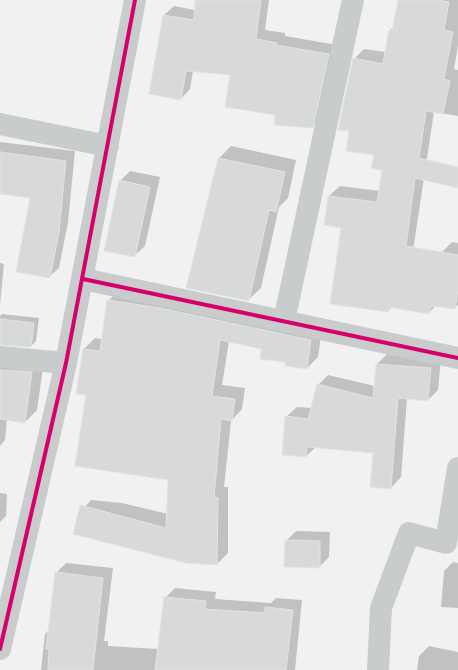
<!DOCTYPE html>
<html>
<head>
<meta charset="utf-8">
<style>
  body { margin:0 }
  canvas { display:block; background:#f1f1f1 }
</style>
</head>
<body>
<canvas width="458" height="670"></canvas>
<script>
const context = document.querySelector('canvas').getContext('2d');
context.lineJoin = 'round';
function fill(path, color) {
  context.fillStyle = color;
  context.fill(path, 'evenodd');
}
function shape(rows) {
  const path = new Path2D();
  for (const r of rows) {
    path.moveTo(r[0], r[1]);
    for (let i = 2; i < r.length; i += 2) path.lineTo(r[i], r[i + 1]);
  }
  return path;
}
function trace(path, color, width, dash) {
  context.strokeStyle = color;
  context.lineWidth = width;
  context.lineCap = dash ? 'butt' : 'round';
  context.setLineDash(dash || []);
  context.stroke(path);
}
fill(shape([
  [196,0,269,0,265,30,285,33,285,36,337,45,322,118,312,127,231,74,193,71,190,89,181,99,164,15,174,6,195,10],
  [399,0,458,0,458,46,454,69,458,70,458,116,434,112,411,264,441,253,452,242,458,243,458,305,454,308,436,305,429,313,392,307,388,311,342,227,325,224,329,196,340,186,380,191,385,156,350,130,354,59,364,49,386,52,389,31,394,26],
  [0,142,75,151,68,222,59,268,49,277,31,197,0,193],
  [231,146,296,160,288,198,279,207,261,288,248,300,187,287,219,158],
  [130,171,160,177,145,246,134,256,120,181],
  [0,263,4,264,0,305],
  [119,290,322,329,318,357,307,368,286,362,262,348,229,341,222,385,245,388,242,409,231,421,224,487,228,487,228,553,217,564,80,512,91,500,122,503,168,514,169,479,87,394,84,349,95,338,102,339,108,301],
  [2,314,39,318,36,341,31,346,0,344,0,316],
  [0,352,44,361,37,410,25,422,7,419,5,440,0,446],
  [387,354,441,358,438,390,428,400,407,398,401,477,391,488,374,452,316,447,306,456,283,454,286,417,297,407,311,408,318,385,328,375,375,386,377,364],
  [0,493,7,494,6,516,0,522],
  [296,531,330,532,329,557,319,567,286,541],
  [453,562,458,563,458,608,441,607,444,571],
  [66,563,113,568,104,641,108,641,108,646,159,649,165,598,175,588,216,592,215,599,271,603,276,598,302,600,295,670,41,670,45,634,49,630,56,573],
  [429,646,458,652,458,670,417,670,419,656]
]), '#0003');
const building = shape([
  [195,0,261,0,256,39,277,43,276,45,329,54,313,128,274,125,275,115,225,107,230,75,186,71,181,100,149,94,163,15,194,20,195,0],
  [398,0,438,0,449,2,444,30,453,32,444,79,450,81,443,114,426,111,419,158,458,167,458,188,415,178,406,246,458,255,458,290,455,309,431,306,429,314,389,307,388,312,330,304,341,228,324,225,328,196,377,202,382,171,371,168,374,155,346,151,349,131,338,130,353,58,383,64,389,30,392,31,398,0],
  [0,152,66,161,59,232,50,278,16,272,30,198,0,194,0,152],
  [218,158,285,172,276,212,269,210,249,301,186,288,218,158],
  [119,180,150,187,135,257,104,251,119,180],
  [107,300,160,308,311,340,307,369,285,366,285,362,260,359,261,349,220,340,212,396,235,399,232,421,221,419,214,498,218,498,217,565,186,563,73,534,80,505,166,528,168,480,75,466,86,395,76,394,83,349,100,351,107,300],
  [0,319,34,323,31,347,0,345,0,319],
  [376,364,431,368,428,401,398,398,391,489,370,487,373,453,307,447,306,457,282,455,285,416,308,419,317,384,373,398,376,364],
  [0,370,32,372,25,423,0,419,0,370],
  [285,540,320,541,320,568,284,567,285,540],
  [55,572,103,578,93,670,48,670,49,649,46,649,55,572],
  [164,597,206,601,205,609,265,613,265,607,293,610,286,670,155,670,164,597]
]);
fill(building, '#d7d9da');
trace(building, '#e2e3e3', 1);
trace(shape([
  [0,124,108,146],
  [83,279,458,358],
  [284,321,353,0],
  [0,357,66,363],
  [0,649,66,363,135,0],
  [378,670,381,608,409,533,446,543,458,468]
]), '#c9cccc', 22);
trace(shape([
  [83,279,458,358],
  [0,649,66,363,135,0]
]), '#d6006c', 4);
</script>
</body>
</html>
